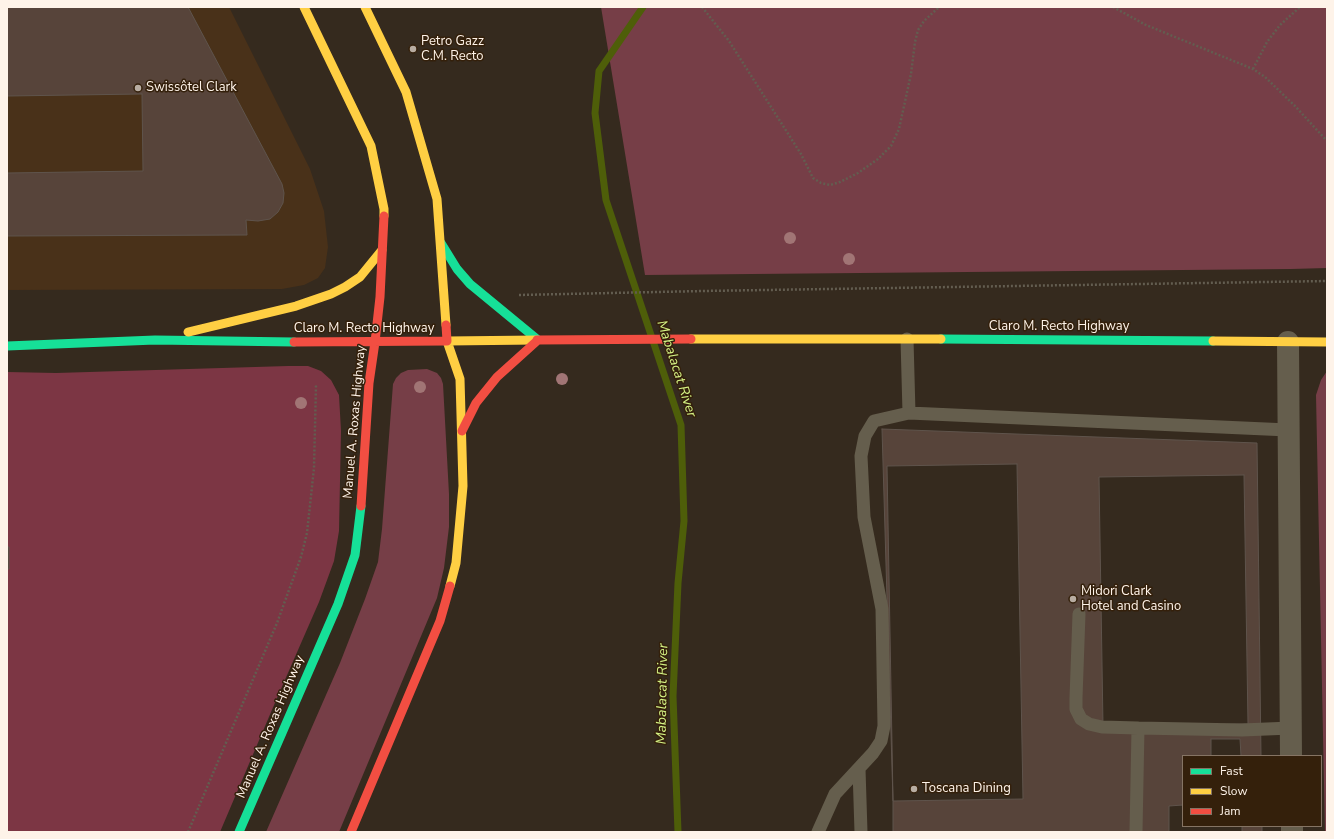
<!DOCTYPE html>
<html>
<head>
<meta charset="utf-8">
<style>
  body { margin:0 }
  #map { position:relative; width:1334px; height:839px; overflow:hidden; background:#352a1e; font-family:"Nunito Sans",sans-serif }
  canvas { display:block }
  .frame { position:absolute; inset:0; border:8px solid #fef3e9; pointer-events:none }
  .legend { position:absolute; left:1182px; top:755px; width:140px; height:72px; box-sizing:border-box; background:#34200b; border:1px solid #857464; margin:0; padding:5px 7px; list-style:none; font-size:12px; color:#fef3e9 }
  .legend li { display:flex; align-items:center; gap:8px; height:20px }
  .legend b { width:20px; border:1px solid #857464 }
</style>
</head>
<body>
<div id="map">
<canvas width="1334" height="839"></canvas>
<div class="frame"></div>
<ul class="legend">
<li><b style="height:5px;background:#16e098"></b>Fast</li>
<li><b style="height:5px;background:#ffcf43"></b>Slow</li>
<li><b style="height:5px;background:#f24e42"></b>Jam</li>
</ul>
</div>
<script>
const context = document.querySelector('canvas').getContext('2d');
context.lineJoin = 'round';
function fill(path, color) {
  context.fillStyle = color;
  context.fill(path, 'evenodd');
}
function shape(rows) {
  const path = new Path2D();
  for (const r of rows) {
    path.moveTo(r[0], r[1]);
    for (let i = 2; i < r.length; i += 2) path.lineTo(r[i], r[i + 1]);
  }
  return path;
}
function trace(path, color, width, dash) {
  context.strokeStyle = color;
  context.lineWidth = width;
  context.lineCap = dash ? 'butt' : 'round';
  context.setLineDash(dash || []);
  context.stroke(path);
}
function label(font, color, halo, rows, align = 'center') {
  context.font = font + ' "Nunito Sans",sans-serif';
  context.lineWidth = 3;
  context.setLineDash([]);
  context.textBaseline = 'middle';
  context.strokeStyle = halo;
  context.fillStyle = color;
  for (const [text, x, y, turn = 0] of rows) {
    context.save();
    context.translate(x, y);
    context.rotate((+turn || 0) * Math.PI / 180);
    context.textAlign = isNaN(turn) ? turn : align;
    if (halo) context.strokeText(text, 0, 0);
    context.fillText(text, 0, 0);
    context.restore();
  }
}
fill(shape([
  [7,7,229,7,310,169,324,211,328,247,325,268,318,278,304,285,282,289,7,290]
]), '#493119');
fill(shape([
  [601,7,1327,7,1327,268,1291,269,645,275],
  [427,369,437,373,441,378,443,384,449,494,449,527,444,568,437,598,339,832,266,832,340,663,365,599,378,562,382,529,393,384,396,378,401,373,408,370],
  [1327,371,1327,832,1325,832,1316,395,1321,380]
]), '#763e47');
fill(shape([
  [288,366,308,366,321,371,331,380,339,395,341,431,339,531,334,561,319,602,277,698,220,832,7,832,7,372,56,373]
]), '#7c3644');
trace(shape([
  [643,7,599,71,595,113,606,200,681,425,684,521,678,583,673,696,678,832]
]), '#4e5e09', 7);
const building = shape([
  [7,7,188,7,282,184,284,193,283,203,278,212,270,219,258,221,246,220,247,235,7,236,7,7],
  [142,94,143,171,7,173,7,96,142,94],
  [882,429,1257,443,1261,756,1183,756,1183,826,1262,826,1262,832,893,832,893,801,882,429],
  [1017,464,1023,799,893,801,887,466,1017,464],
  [1244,475,1248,724,1103,726,1099,477,1244,475],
  [7,547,9,547,9,569,7,569,7,547],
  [1211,739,1240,739,1241,756,1211,756,1211,739],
  [1183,805,1183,826,1242,826,1242,832,1169,832,1169,806,1183,805]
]);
fill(building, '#57443a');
trace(building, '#5f544c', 1);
trace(shape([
  [702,7,729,41,801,154,813,178,821,183,830,185,840,182,858,173,878,159,891,146,899,129,911,74,915,42,918,30,924,21,939,7],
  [1113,7,1146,25,1253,69,1265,77,1295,106,1327,141],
  [1253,69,1267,42,1280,25,1300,7],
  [519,295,703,291,1327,281],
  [188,832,277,623,301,557,307,533,314,468,316,385]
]), '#635d50', 2.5, [2, 2]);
trace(shape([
  [909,413,1288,430],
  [1079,614,1076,698,1076,709,1081,719,1089,724,1102,727,1138,728],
  [859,769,861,832],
  [818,832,835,794,873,753,881,741,884,726,882,609,864,517,861,456,865,436,874,421,909,413,907,339],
  [1136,832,1138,728,1242,730,1291,728]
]), '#655e4d', 13);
trace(shape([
  [1288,342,1291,756],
  [1292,826,1292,832]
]), '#655e4d', 22);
trace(shape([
  [441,243,457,269,470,284,538,340],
  [941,339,1213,341],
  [7,346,155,340,294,342],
  [239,832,338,604,355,555,361,506]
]), '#16e098', 9);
trace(shape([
  [304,7,371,146,384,209,384,216],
  [365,7,406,92,437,199,446,325],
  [188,332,296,306,331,294,345,287,360,277,382,250],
  [691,339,941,339],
  [1213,341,1327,342],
  [450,586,456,563,463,486,460,379,447,341,537,340]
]), '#ffcf43', 9);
trace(shape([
  [537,340,691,339],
  [294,342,447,341,446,325],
  [375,342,380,297,384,216],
  [462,431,476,403,497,377,538,340],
  [361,506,369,383,375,342],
  [351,832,440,621,450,586]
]), '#f24e42', 9);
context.fillStyle = '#a17575';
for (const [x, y] of [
  [790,238],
  [849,259],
  [562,379],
  [420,387],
  [301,403]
]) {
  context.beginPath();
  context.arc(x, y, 6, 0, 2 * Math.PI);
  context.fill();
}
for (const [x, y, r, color] of [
  [413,49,4,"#b8ada2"],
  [138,88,4,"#b8ada2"],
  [1073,599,4,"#b8ada2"],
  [914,789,4,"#b8ada2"]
]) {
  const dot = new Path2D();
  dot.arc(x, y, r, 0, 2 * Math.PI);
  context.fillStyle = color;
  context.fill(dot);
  trace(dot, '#34200b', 1.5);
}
label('13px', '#fef3e9', '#34200b', [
  ["Petro Gazz",421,42],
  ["C.M. Recto",421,57],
  ["Swissôtel Clark",146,88],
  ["Midori Clark",1081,592],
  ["Hotel and Casino",1081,607],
  ["Toscana Dining",922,789]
], 'left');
label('13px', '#fef3e9', '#34200b', [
  ["Claro M. Recto Highway",1059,327],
  ["Claro M. Recto Highway",364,329],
  ["Manuel A. Roxas Highway",355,422,-85],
  ["Manuel A. Roxas Highway",271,727,-67]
]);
label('italic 14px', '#d5f385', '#34200b', [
  ["Mabalacat River",676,369,72],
  ["Mabalacat River",663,694,-89]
]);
</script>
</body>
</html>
